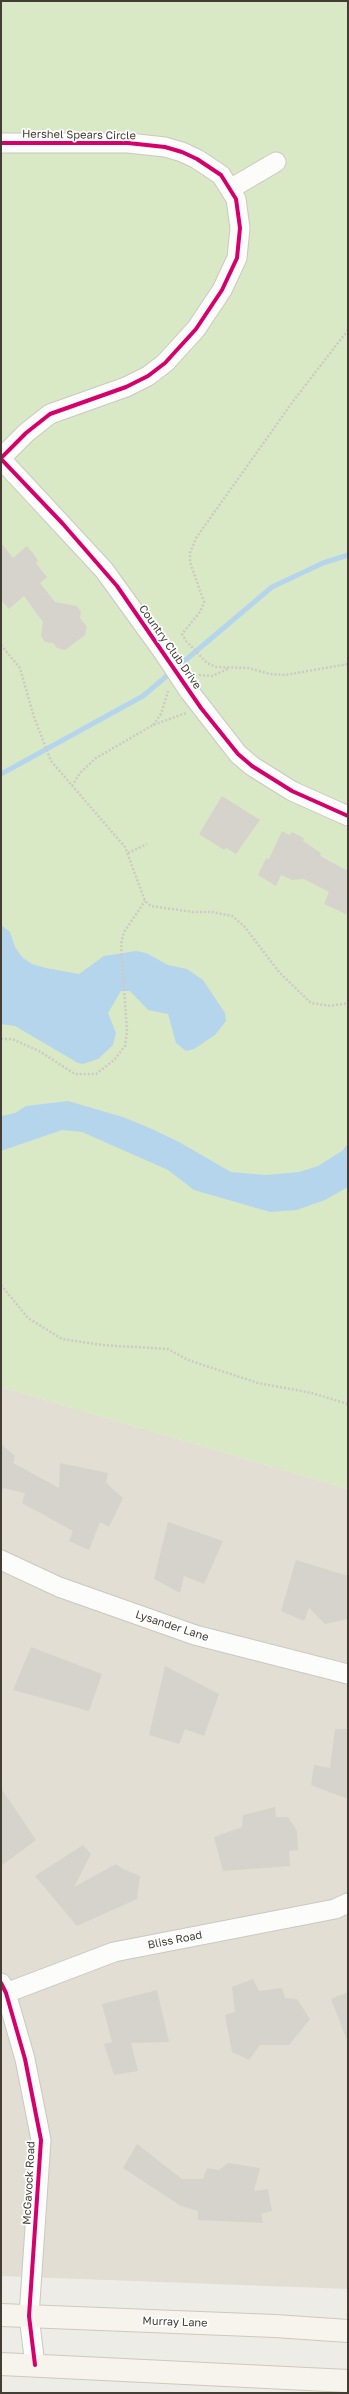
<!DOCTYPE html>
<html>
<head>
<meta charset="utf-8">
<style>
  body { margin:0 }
  #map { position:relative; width:349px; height:2394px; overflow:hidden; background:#eeece6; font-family:"Golos Text",sans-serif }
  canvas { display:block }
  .frame { position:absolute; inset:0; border:2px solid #433d33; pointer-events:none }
</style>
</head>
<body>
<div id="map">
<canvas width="349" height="2394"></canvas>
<div class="frame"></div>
</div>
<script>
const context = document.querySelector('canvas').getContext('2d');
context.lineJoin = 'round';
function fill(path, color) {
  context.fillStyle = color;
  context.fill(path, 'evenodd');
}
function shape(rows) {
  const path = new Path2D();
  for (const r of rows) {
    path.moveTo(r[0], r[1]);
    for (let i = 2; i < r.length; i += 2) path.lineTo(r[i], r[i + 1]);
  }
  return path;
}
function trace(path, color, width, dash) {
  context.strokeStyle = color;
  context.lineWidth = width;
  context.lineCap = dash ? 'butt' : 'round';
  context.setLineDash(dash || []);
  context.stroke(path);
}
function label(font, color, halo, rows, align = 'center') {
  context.font = font + ' "Golos Text",sans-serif';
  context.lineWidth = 3.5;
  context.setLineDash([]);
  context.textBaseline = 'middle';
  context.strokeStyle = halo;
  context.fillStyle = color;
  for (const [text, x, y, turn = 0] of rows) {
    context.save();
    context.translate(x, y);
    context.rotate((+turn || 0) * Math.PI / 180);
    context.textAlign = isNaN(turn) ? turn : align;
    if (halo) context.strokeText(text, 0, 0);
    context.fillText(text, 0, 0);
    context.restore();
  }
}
fill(shape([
  [1,1387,348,1489,348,2289,1,2276]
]), '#e2ded3');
fill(shape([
  [1,1,348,1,348,1489,1,1387]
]), '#dae9c5');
fill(shape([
  [1,925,10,932,15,947,22,957,32,964,46,968,79,974,104,956,136,951,146,953,168,965,187,969,203,980,225,1013,226,1021,215,1035,194,1049,186,1051,176,1043,168,1014,148,1010,130,991,121,991,108,1013,116,1033,113,1045,98,1059,83,1064,78,1063,15,1026,1,1024],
  [68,1101,123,1117,152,1129,179,1142,231,1172,266,1175,299,1172,318,1166,342,1151,348,1144,348,1187,325,1200,297,1210,270,1212,194,1190,168,1170,82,1132,62,1130,1,1151,1,1116,15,1113,26,1106]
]), '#b5d5ed');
trace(shape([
  [1,774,143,696,272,587,323,563,348,555]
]), '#b5d5ed', 5);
fill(shape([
  [1,543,13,558,27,546,36,557,38,561,36,563,47,577,40,583,55,602,77,606,81,612,80,618,87,627,85,635,65,650,57,648,53,643,45,642,41,636,43,622,24,596,9,609,1,600],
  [222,796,260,820,236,854,226,848,224,850,199,834],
  [282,831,290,835,292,832,304,838,303,841,321,853,320,856,348,871,348,915,324,904,329,892,304,879,292,880,281,875,276,886,258,875,266,858,269,859],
  [1,1444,15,1456,13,1463,59,1488,60,1463,108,1473,106,1483,123,1498,109,1527,100,1522,89,1550,69,1541,73,1531,22,1503,25,1493,3,1488,1,1490],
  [168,1522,223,1541,204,1584,184,1576,180,1593,154,1579],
  [296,1560,348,1576,348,1619,325,1624,309,1608,304,1621,281,1611],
  [31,1647,102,1674,89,1711,13,1690],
  [165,1666,219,1694,204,1736,185,1729,179,1744,149,1735],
  [335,1729,348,1729,348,1799,311,1785,314,1765,330,1768],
  [1,1788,36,1840,1,1866],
  [275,1807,276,1817,288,1817,297,1831,298,1850,289,1851,290,1866,223,1871,214,1837,242,1827,243,1815],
  [83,1845,91,1854,74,1887,116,1864,123,1869,140,1876,137,1899,77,1926,35,1876],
  [253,1979,259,1991,282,1988,285,1998,297,1999,310,2019,289,2045,260,2045,249,2060,232,2052,225,2015,235,2012,232,1987],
  [157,1990,169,2042,131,2043,138,2071,114,2075,104,2044,112,2042,102,2004],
  [348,1992,348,2040,347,2040,331,1999],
  [137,2144,182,2179,203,2179,207,2168,219,2170,228,2163,260,2168,254,2191,268,2189,272,2211,261,2214,263,2223,198,2220,198,2211,181,2206,123,2168]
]), '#d6d3cd');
const minor = shape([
  [1,143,128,143,165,147,182,152,197,159,221,175,236,199,240,228,237,258,222,290,196,329,165,363,148,376,126,387,50,414,26,433,1,458],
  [230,189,276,162],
  [1,459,104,570,164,653],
  [189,691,238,754,252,766,292,791,348,816],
  [1,1560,59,1587,195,1635,348,1674],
  [1,1983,6,1993,25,2059,41,2140,29,2316,35,2365],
  [6,1993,114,1952,335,1909,348,1903]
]);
const secondary = shape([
  [1,2315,275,2326,348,2331],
  [1,2364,348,2381]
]);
trace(minor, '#cac8c2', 21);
trace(secondary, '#cdc9bd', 24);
trace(shape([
  [348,330,294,400,196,538,190,553,190,562,204,602,200,612,182,634,186,641,207,663,216,667,248,668,270,674,285,675,348,664],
  [1,645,20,668,34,717,51,761,125,847,145,901,151,906,193,912,212,912,232,916,244,926,279,972,311,1003,331,1006,348,1003],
  [199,675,212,676,228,669],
  [153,725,161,714,168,691],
  [72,786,80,773,96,758,153,725,186,713],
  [128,853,147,844],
  [1,1039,12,1039,39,1051,75,1074,96,1074,114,1060,125,1046,127,1031,121,944,124,932,145,901],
  [1,1285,28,1318,62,1339,102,1345,168,1349,188,1360,258,1383,312,1393,348,1404]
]), '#cccac5', 2.5, [2, 2]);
trace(minor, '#fcfcfb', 19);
trace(secondary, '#f6f4ec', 22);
const minorBridge = shape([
  [164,653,189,691]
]);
trace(minorBridge, '#cac8c2', 21, []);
trace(minorBridge, '#fcfcfb', 19);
trace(shape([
  [1,143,128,143,165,147,182,152,197,159,221,175,236,199,240,228,237,258,222,290,196,329,165,363,148,376,126,387,50,414,26,433,1,458],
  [1,459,63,524,117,586,201,708,238,754,252,766,292,791,348,816],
  [1,1983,6,1993,25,2059,41,2140,29,2316,35,2365]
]), '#d6006c', 4);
label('11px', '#433d33', '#fff', [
  ["Hershel Spears Circle",79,135,1],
  ["Country Club Drive",170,647,55],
  ["Lysander Lane",172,1626,18],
  ["Bliss Road",175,1940,-11],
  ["McGavock Road",29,2183,-87],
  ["Murray Lane",175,2322,2]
]);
</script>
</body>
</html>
